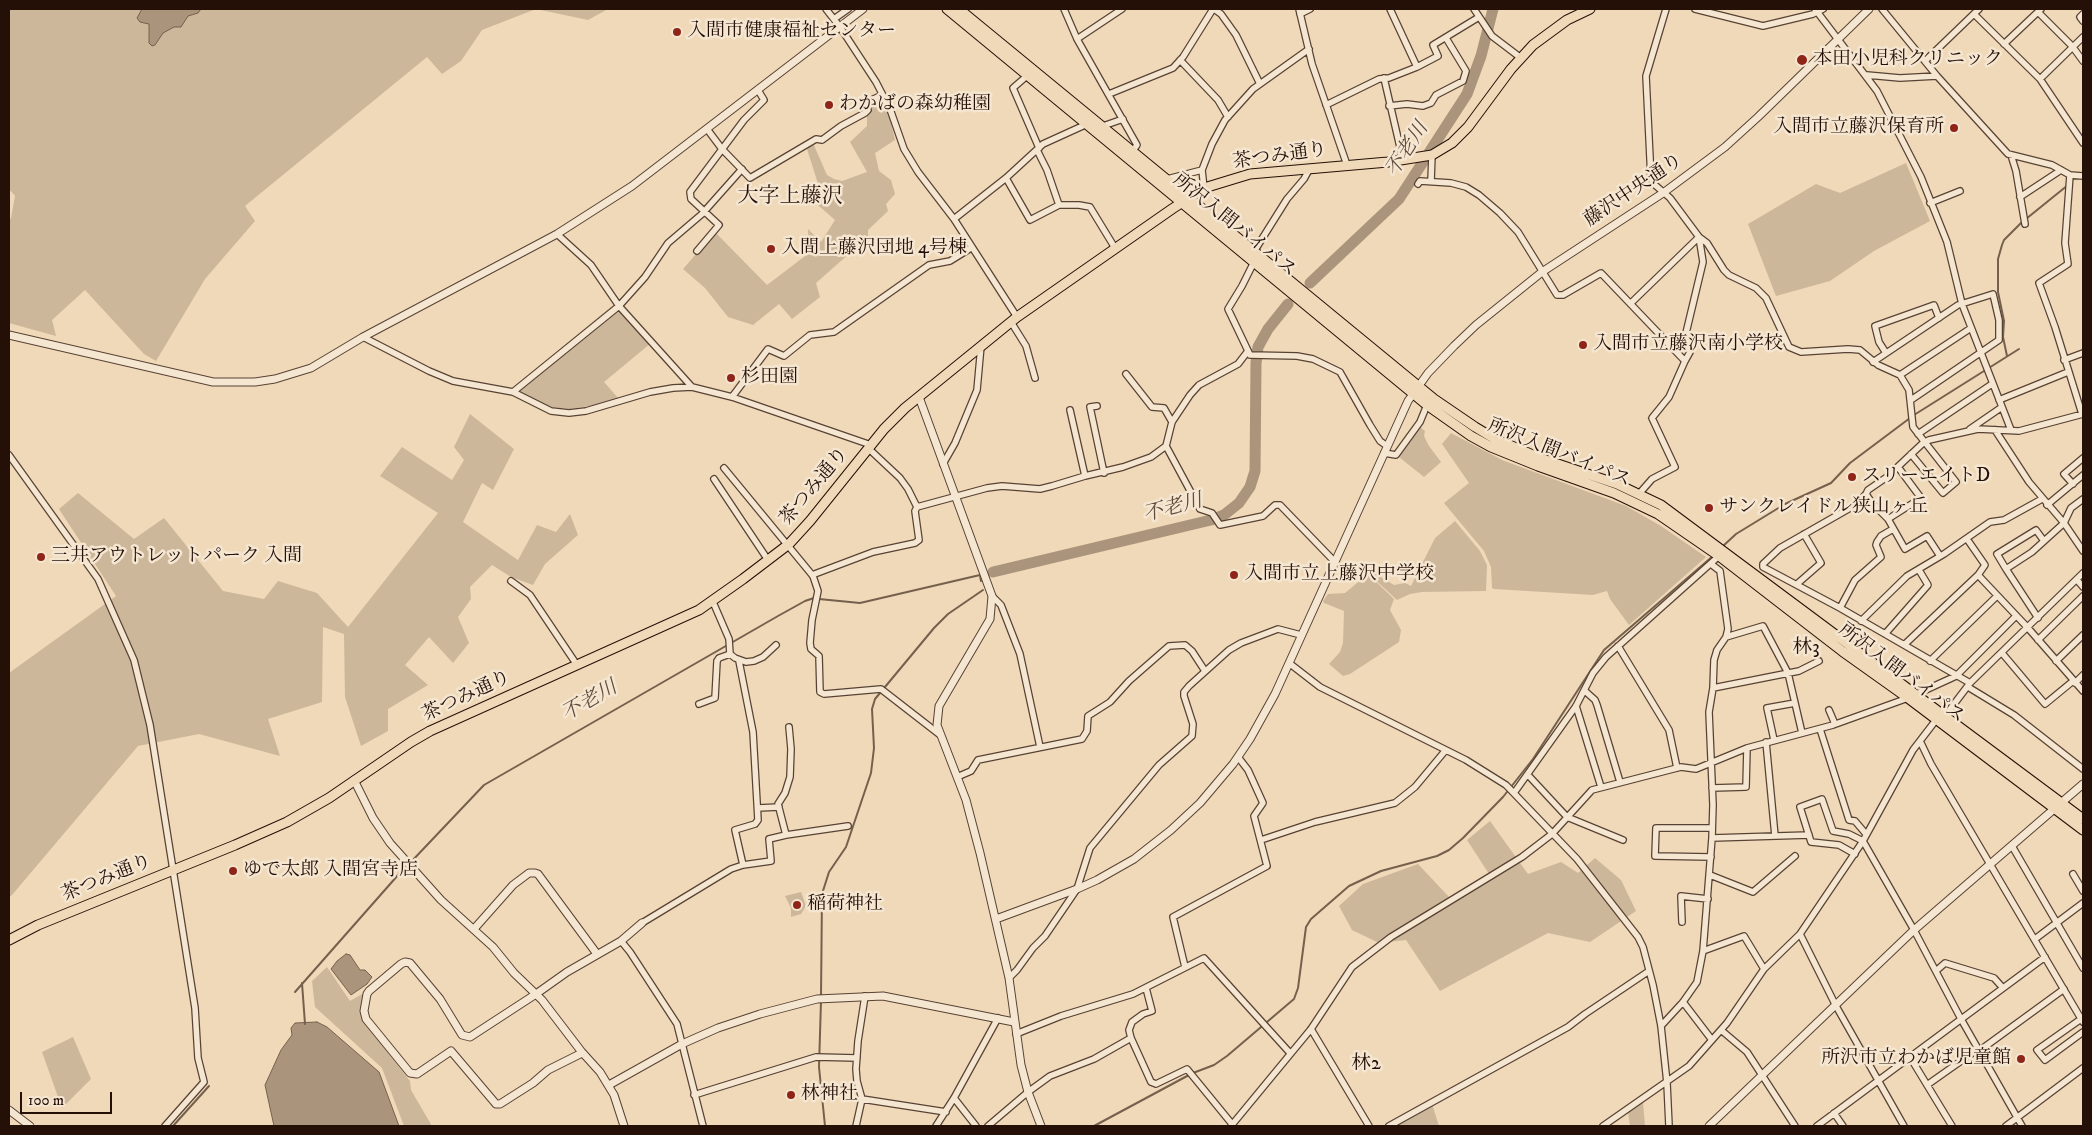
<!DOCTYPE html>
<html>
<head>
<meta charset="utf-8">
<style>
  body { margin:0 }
  #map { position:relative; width:2092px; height:1135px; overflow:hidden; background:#efd9b8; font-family:"IM FELL DW Pica",serif }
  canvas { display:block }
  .frame { position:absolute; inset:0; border:10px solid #251008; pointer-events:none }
  .scale { position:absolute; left:20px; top:1092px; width:92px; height:22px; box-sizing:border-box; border:2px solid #251008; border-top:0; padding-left:6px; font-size:15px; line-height:18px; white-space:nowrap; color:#251008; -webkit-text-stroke:4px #f5e6d1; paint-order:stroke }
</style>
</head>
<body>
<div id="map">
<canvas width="2092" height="1135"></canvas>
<div class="frame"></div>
<div class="scale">100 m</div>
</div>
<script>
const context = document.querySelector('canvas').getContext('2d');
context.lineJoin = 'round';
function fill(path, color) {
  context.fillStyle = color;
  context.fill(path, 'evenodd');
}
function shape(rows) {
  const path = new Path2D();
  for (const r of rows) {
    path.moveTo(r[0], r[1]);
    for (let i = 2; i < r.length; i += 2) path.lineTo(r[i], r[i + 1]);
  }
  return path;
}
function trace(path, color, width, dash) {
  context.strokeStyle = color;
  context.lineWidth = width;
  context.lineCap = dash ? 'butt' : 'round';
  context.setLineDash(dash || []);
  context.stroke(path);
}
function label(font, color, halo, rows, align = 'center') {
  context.font = font + ' "IM FELL DW Pica","Noto Serif JP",serif';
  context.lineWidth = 5;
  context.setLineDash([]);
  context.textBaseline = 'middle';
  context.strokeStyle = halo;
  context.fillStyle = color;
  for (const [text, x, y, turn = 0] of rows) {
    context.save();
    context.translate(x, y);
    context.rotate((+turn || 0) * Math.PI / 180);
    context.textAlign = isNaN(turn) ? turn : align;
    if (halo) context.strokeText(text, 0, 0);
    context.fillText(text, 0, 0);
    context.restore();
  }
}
fill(shape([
  [9,9,536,9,482,30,461,61,442,74,427,57,245,206,255,221,205,279,156,361,144,354,85,290,52,320,56,336,9,323,9,220,11,218,15,196,9,189],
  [536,9,608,9,588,20],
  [878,95,889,114,895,140,875,153,879,171,891,180,895,194,886,204,888,211,868,230,868,237,816,283,820,297,792,319,779,304,753,325,728,317,705,288,683,269,715,232,767,285,809,253,808,229,821,242,835,220,811,199,820,190,807,149,813,143,827,175,834,179,842,181,867,172,850,142,867,126,867,113],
  [1906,163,1930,221,1874,251,1830,281,1776,296,1748,224,1816,184,1840,193],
  [619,300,651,343,604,382,619,399,589,406,570,409,551,407,532,400,513,388],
  [470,414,514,449,493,490,482,483,463,522,518,560,537,525,556,532,570,514,578,535,545,564,533,585,511,577,492,565,470,587,471,599,458,617,469,643,453,663,429,637,405,665,428,685,388,709,388,731,361,746,345,697,344,634,323,627,322,702,268,719,280,756,199,734,138,746,12,895,9,897,9,673,116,596,59,509,78,493,134,539,164,518,223,591,264,599,278,581,317,593,348,627,438,513,380,476,402,447,452,480,464,460,454,447],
  [1420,427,1425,431,1424,436,1429,446,1441,462,1424,477,1399,457,1399,454],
  [1451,433,1502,460,1626,506,1661,526,1706,557,1629,625,1610,599,1607,591,1593,595,1494,589,1492,588,1491,567,1484,551,1444,503,1469,483,1442,444],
  [1455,521,1480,551,1487,565,1486,591,1422,592,1410,594,1397,600,1369,574,1374,569,1382,578,1394,585,1405,583,1411,586,1435,538],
  [1368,574,1394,599,1390,610,1401,630,1399,642,1350,674,1343,676,1329,664,1340,652,1343,643,1344,611,1324,603,1323,601,1328,594,1345,593],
  [1490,821,1528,874,1561,862,1578,873,1595,858,1621,880,1636,911,1590,942,1548,933,1440,991,1406,940,1379,943,1352,930,1339,906,1363,884,1418,864,1451,899,1491,877,1467,840],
  [801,892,806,906,801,914,791,917,791,908,785,896],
  [327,967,350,1001,364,993,362,1020,410,1081,411,1090,432,1126,404,1126,382,1068,315,1007,312,981],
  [73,1037,91,1079,62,1108,42,1052],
  [1643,1102,1645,1126,1630,1126,1628,1112],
  [1432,1104,1439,1126,1393,1126]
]), '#cdb79a');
const water = shape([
  [142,9,201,9,198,13,188,16,181,27,174,27,163,33,155,45,152,46,149,43,149,24,140,22,137,18,142,9],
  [346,954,350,955,360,970,365,970,372,977,367,984,351,995,331,969,337,961,346,954],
  [317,1022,327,1027,379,1072,399,1126,274,1126,265,1085,281,1050,292,1035,291,1028,295,1023,317,1022]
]);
fill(water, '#aa957c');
trace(water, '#75604e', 1);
trace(shape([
  [2007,356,2003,337,2004,321,1998,292,1998,259,2002,245,2004,240,2021,223,2068,185],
  [1914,415,2019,349],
  [1722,547,1736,534,1785,504,1831,483,1850,463,1910,418],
  [819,599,860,603,980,575,981,581],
  [410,863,484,785,778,616,805,601,814,598],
  [302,983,305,1024],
  [295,992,406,866],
  [821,997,822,894,829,872,846,847,871,773,874,748,872,709,875,699,934,628,948,614,983,590],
  [821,1001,819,1067,825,1126],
  [1193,1073,1214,1065,1227,1056,1294,999,1298,988,1306,927,1311,919,1349,886,1381,871,1437,856,1449,850,1463,838,1503,797,1533,759,1604,650,1713,556],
  [173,1126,209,1086],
  [1094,1126,1189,1075]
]), '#75604e', 2);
trace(shape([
  [1310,283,1399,199,1467,94,1481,56,1493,9],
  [993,572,1211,520,1224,515,1239,503,1250,487,1255,471,1256,363,1258,347,1268,329,1288,304]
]), '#aa957c', 11);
const minor = shape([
  [826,9,840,27,876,82,890,109,904,149,918,172,954,219,1017,317],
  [1064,9,1077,39,1137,145,1132,152],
  [1214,9,1221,14,1236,35,1260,84],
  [1299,9,1312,64,1347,165],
  [1474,9,1492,36,1521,58],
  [1666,9,1646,76,1651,179,1655,185,1670,198,1699,237,1707,243,1724,270,1729,275,1756,288,1766,298,1789,347,1801,352,1848,349,1860,350,1878,365,1900,375,1909,390,1913,427,1956,482,1943,493,1911,454],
  [1695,9,1763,26,1813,14,1823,9],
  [1815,9,1877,91,1921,177,1947,242,1962,304,2011,430],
  [1882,9,1937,76,2008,154,2052,165,2070,175,2083,176],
  [2038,12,2072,46,2083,61],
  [1300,14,1310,9],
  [1974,14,2040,79,2083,143],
  [2083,14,2080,17,2083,21],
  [834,19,848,9],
  [1077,39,1122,9],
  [2004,44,2041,9],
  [1180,60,1218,100,1228,117],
  [1925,61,1979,9],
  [1417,67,1438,56,1433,45,1479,17],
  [1028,75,1013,88,1039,148],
  [1867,75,1900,78,1937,76],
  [1384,78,1403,160],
  [2040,79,2083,37],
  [1109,94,1173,68,1183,57,1213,9],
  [1326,105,1379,79,1389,78,1417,67,1390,9],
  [1389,106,1407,104,1423,106,1431,103,1436,95,1463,81,1466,71,1446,38],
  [1103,126,1123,119],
  [707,129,722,149,750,178,816,139,822,140,841,126,865,113,868,110,865,103,882,95],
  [1037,150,1047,170,1059,205],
  [2011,155,2016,171,2025,224],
  [2070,175,2065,243,2068,264,2039,283,2055,327,2082,414],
  [1006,178,1030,220,1059,205,1079,205,1090,207,1115,248],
  [1167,179,1202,170],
  [1431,181,1432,155],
  [1418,184,1420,181,1451,183,1466,187,1479,195,1500,213,1518,232,1557,295,1563,295,1601,273,1685,361,1669,397,1652,418,1675,467,1652,479,1638,495],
  [1204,188,1202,170,1212,144,1225,120,1253,89,1309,49],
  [2020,197,2061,170],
  [1930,203,1960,191],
  [954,219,1006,178,1043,144,1087,124],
  [557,234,591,265,619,306,692,387],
  [1255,250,1287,199,1304,179,1310,168],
  [697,251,719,225,691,199,690,192,744,120,764,100,758,90],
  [1254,262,1242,286,1228,309,1250,355,1297,356,1313,359,1340,372,1370,425,1380,441,1387,446],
  [1631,303,1699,237,1703,262,1686,333,1690,352,1685,361],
  [1011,322,1026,346,1035,378],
  [363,337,429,371,453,381,513,392,551,411,569,413,586,411,650,392,673,388,692,387,732,397,871,445],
  [1886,353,1879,342,1875,326,1934,305,1939,318],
  [2064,360,2083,353],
  [1873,362,1958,305,1993,294,1999,320,1999,340,1911,400],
  [1126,374,1152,407,1164,408,1172,422],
  [1900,375,1971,328],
  [513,392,619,306,645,277,668,243,702,214,742,169],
  [732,397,768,349,784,356,810,335,834,332,929,265,950,261,971,248],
  [1999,400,2068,372],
  [1097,406,1090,407,1104,473],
  [1070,410,1085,476],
  [1970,429,2002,407],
  [1995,430,2029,482,2064,523,2083,551],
  [1918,434,1992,384],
  [1166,446,1200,509,1212,513,1220,525,1263,516,1275,505,1280,505,1335,562],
  [1384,453,1396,455,1420,422,1427,405],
  [9,455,98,579,134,660,150,725,195,1008,198,1058,204,1082,165,1126],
  [943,464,955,443,977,390,981,346],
  [724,468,813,576,818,591,812,620,810,643,811,649,819,656,820,692,824,694,881,689,939,734],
  [714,479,768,560],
  [2073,484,2064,474,2083,458],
  [1866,494,1857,504,1780,548,1763,564,1763,567,1840,608,1970,683],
  [2047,505,2083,475],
  [917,507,987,488,1002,486,1040,489,1052,486,1085,476,1123,467,1151,457,1166,446,1172,422,1190,395,1199,385,1238,364,1248,351],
  [1888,519,1921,498,1898,467],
  [1940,556,1927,536,1905,549,1888,519,1872,503,1866,494,1868,490,1887,477,1922,444,1929,440,1978,429,2019,431,2083,414],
  [2006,569,1997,554,2036,530,2044,541],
  [812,575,873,552,915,543,919,540,915,511,917,507,908,489,900,478,868,448],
  [1978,575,2028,628,2083,691],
  [2077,580,2083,587],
  [511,581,530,595,577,665],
  [1797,584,1821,563,1804,534],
  [992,596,1001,605,1020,654,1040,747],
  [713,602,729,639,730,654,735,658,746,662,754,661,763,657,776,645],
  [1840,608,1855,580,1881,557,1876,545,1877,542,1881,536,1893,529],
  [2038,618,2006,569,2032,552,2064,523,2071,508,2083,499],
  [1861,621,1907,576,1944,554,1990,522,2004,520,2042,499],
  [1885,634,1928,585,1919,570],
  [1726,637,1763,626,1788,673,1802,733],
  [2038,640,2083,596],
  [1904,645,1978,575,1985,565,1967,539],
  [1618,646,1669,730,1677,768],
  [2002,653,2045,704,2073,681],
  [739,661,753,732,758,820,755,824,735,830,743,865],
  [1930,661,1997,596],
  [2056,661,2083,635],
  [1289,663,1320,687,1466,760,1506,785,1577,859,1638,937,1643,947,1653,985,1661,1026,1667,1083,1669,1126],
  [2075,683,2083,675],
  [1968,687,2014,715,2083,769],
  [1713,688,1799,671,1819,661],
  [1585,691,1595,700,1597,705,1620,782],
  [699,704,715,698,717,661,719,658,730,654],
  [1576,706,1601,787],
  [1829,710,1835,724],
  [1945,716,1970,683,2083,573],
  [789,727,791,749,790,777,785,793,778,804,786,835,848,826],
  [1820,729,1849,820,1855,821,1866,834],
  [1774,740,1767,708,1795,703],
  [1920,741,1931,764,2083,1022],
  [1766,742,1775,836],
  [1528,775,1567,817,1623,840],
  [957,777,971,771,978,760,1082,739,1087,731,1088,716,1110,702,1129,681,1169,646,1185,645,1192,651,1205,671],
  [1712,788,1746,787,1747,748],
  [1514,793,1576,706,1593,673,1606,657,1719,556],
  [758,808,779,807],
  [1712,838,1809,835],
  [1261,840,1315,822,1395,803,1415,787,1445,751],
  [2012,846,2083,968],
  [1855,854,1839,845,1811,842,1800,807,1822,799,1833,831,1849,834,1863,841,1914,930,1961,1019,2022,1126],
  [1711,857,1655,856,1656,828,1712,828],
  [2073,874,2083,891],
  [1710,875,1753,892,1795,856],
  [1682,922,1681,896,1708,899],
  [642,923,731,869,743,865,771,861,769,839,786,835],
  [1800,934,1836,1006,1904,1126],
  [2035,939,2083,903],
  [621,941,630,952,677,1024,703,1126],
  [1703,951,1744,936,1764,969],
  [1185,967,1173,917,1267,866,1254,816,1263,803,1248,770,1238,757],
  [1936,971,1945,963,1994,978,2003,988],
  [1009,978,1017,970,1033,948,1045,936,1077,889,1090,848,1159,765,1192,736,1193,724,1184,696,1184,692,1189,686,1229,650,1241,643,1278,629,1301,635],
  [1683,1002,1712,1040],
  [2081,1019,2037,1050,2045,1060,2083,1032],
  [1661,1026,1683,1002,1697,982,1703,951,1712,838,1713,805,1709,712,1713,688,1714,660,1717,650,1726,637,1728,629,1720,571,1711,564],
  [1311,1029,1369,1126],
  [1721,1030,1747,1052,1795,1126],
  [1016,1034,1061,1016,1133,994,1204,958,1290,1053],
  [1131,1038,1151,1082,1156,1084,1187,1069,1232,1124],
  [1979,1051,2064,989],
  [1910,1057,1952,1126],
  [1927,1085,1978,1049],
  [694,1095,816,1057,857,1058],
  [954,1098,976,1126],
  [862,1099,857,1081,856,1069,858,1041,865,996],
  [1834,1113,1843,1126],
  [856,1126,862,1099,946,1112],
  [936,1126,954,1098,998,1018],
  [988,1126,1028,1092,1050,1076,1094,1059,1131,1038,1129,1030,1132,1022,1143,1014,1152,1011,1146,988],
  [1231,1126,1311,1029,1352,967,1391,937,1522,857,1552,834,1592,790,1681,767,1696,769,1747,748,1833,725,1908,698,1956,676,2016,616],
  [1389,1126,1568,1027,1585,1014,1649,971],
  [1603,1126,1689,1066,1727,1023,1764,969,1800,934,1863,841,1913,750,1936,720],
  [1817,1126,2045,957],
  [2006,1126,2083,1068]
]);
const tertiary = shape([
  [9,335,213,382,255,382,275,379,311,368,363,337,557,234,632,186,863,9],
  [919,397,992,596,990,619,939,706,937,725,966,800,980,853,1009,978,1021,1065,1028,1092,1041,1126],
  [354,780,373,818,390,843,441,900,493,947,514,973,542,1000,581,1051,600,1072,614,1095,624,1126],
  [996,919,1077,889,1097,880,1134,859,1171,830,1200,803,1233,764,1250,739,1275,694,1408,401,1428,373,1454,346,1476,325,1542,272,1663,193,1725,147,1758,117,1869,9],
  [474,929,513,885,529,873,535,873,538,874,597,954],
  [582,1053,548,1070,533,1083,500,1104,496,1104,451,1051,417,1074,410,1073,366,1019,364,1011,367,994,369,991,401,964,405,962,410,963,440,999,462,1035,470,1037,536,994,567,972,621,941,642,923],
  [609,1085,682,1044,718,1028,760,1014,817,999,883,996,1014,1022],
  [9,1110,30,1126],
  [1709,1126,1914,930,2083,784]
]);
const primary = shape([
  [9,940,38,925,235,845,287,822,329,798,411,742,430,731,699,610,743,579,789,544,810,521,884,429,905,408,1017,317,1172,209,1204,188,1250,174,1388,162,1432,155,1452,143,1468,127,1511,69,1533,45,1567,20,1590,9]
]);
const trunk = shape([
  [947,9,1427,405,1471,436,1491,447,1538,466,1614,493,1658,514,1719,556,1842,651,1908,698,2083,830],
  [959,9,1434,399,1475,427,1495,439,1540,458,1617,484,1661,505,2083,819]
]);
trace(minor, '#584234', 8);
trace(tertiary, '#584234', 9);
trace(primary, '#251008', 11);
trace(trunk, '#251008', 11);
trace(minor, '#f5e6d1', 5.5);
trace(tertiary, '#f5e6d1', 7);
trace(primary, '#efd9b8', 9);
trace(trunk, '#efd9b8', 9);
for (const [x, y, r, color] of [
  [677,32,5,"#8f2418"],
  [1802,60,6,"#8f2418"],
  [829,105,5,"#8f2418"],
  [1954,128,5,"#8f2418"],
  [771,249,5,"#8f2418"],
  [1583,345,5,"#8f2418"],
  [731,378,5,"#8f2418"],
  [1852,477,5,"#8f2418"],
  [1709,508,5,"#8f2418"],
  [41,557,5,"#8f2418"],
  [1234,575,5,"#8f2418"],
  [233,871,5,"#8f2418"],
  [797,905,5,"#8f2418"],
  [2021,1059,5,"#8f2418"],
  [791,1095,5,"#8f2418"]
]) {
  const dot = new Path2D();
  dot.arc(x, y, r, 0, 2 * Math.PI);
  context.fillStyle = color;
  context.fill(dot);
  trace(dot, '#f5e6d1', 2);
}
label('19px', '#251008', '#f5e6d1', [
  ["入間市健康福祉センター",687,32],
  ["本田小児科クリニック",1813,60],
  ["わかばの森幼稚園",839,105],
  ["入間市立藤沢保育所",1944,128,"right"],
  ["入間上藤沢団地 4号棟",781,249],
  ["入間市立藤沢南小学校",1593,345],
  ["杉田園",741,378],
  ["スリーエイトD",1862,477],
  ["サンクレイドル狭山ヶ丘",1719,508],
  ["三井アウトレットパーク 入間",51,557],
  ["入間市立上藤沢中学校",1244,575],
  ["ゆで太郎 入間宮寺店",243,871],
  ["稲荷神社",807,905],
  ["所沢市立わかば児童館",2011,1059,"right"],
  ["林神社",801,1095]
], 'left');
label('19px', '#251008', '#f5e6d1', [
  ["茶つみ通り",1280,157,-8],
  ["藤沢中央通り",1634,191,-34],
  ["所沢入間バイパス",1234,226,39],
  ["所沢入間バイパス",1559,454,22],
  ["茶つみ通り",815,487,-50],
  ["所沢入間バイパス",1901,674,37],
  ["茶つみ通り",467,697,-25],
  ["茶つみ通り",107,879,-22]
]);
label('italic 20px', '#614c3c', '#f5e6d1', [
  ["不老川",1408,150,-57],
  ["不老川",1173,509,-15],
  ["不老川",590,702,-30]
]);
label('20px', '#251008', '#f5e6d1', [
  ["林3",1806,649],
  ["林2",1366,1065]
]);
label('21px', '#251008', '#f5e6d1', [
  ["大字上藤沢",790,198]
]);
</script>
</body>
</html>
